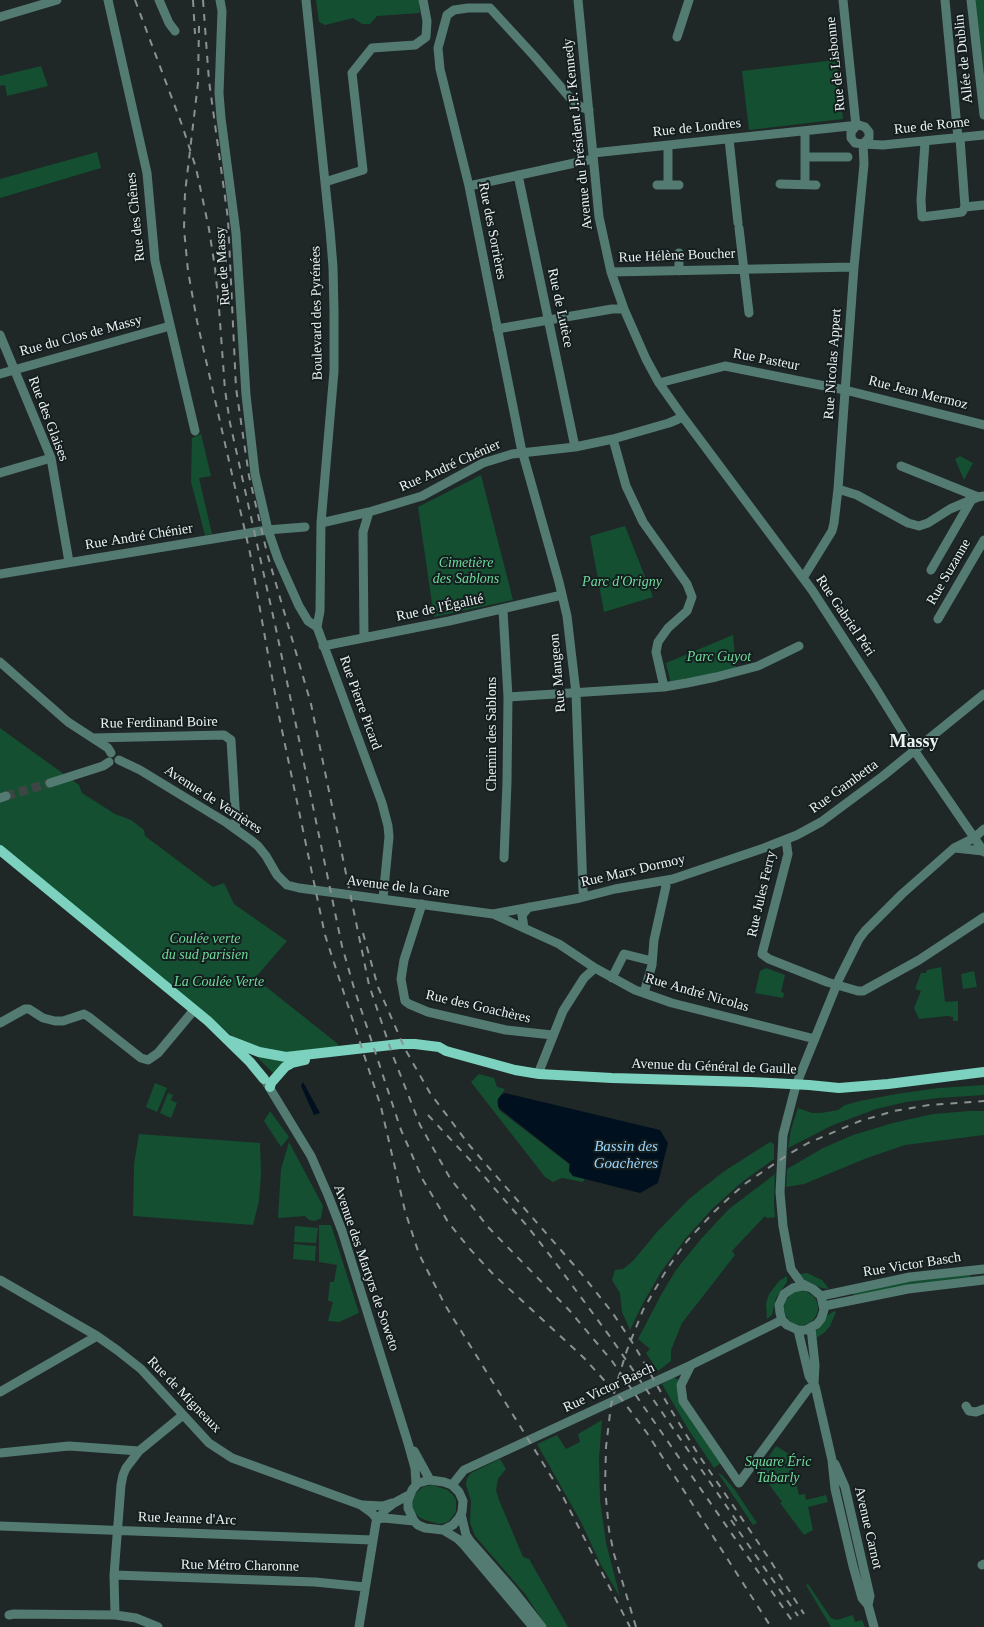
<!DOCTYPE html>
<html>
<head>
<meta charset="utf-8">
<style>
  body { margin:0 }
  canvas { display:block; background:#1f2727 }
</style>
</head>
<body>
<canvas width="984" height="1627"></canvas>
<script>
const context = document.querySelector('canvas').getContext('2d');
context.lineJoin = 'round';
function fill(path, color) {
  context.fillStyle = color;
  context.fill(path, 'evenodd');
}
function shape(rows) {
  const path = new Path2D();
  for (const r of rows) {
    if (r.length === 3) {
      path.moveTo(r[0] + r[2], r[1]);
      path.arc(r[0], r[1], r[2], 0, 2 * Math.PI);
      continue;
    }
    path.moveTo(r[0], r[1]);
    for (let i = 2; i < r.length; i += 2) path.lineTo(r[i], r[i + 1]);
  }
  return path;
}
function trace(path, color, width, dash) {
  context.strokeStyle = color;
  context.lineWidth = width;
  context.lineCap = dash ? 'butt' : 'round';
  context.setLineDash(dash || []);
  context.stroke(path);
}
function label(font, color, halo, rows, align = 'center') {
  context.font = font + ' "Times New Roman",serif';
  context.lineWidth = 4;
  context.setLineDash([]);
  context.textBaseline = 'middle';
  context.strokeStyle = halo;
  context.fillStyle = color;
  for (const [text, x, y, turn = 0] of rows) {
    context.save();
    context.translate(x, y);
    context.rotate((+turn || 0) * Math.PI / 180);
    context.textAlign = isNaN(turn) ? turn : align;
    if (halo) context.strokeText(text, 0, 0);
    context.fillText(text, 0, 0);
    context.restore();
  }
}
fill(shape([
  [316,0,419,0,420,13,377,16,370,24,362,24,353,18,325,25,319,22],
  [974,0,984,0,984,74],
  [836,60,843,119,749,130,742,71],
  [41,66,48,86,7,96,5,85,0,86,0,76],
  [97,152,101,168,0,198,0,179],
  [201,434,211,476,199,478,212,534,205,535,191,482,192,438],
  [960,456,973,463,964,480,955,459],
  [481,475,513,600,434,617,418,507],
  [625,526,653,597,604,612,590,536],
  [733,635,736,669,671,684,666,663],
  [0,728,79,785,82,793,115,814,131,820,144,830,145,836,213,887,224,883,234,904,287,941,255,978,338,1044,339,1048,310,1052,278,1053,240,1042,182,996,0,847],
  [941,967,945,1002,958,1001,958,1021,953,1021,953,1017,947,1016,919,1019,914,1008,921,991,915,989,921,973,926,973,927,970],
  [766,968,785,975,781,992,784,993,783,998,755,993,760,971],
  [974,971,977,987,963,989,961,974],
  [261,1055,290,1060,274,1074,258,1058],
  [479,1074,494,1078,497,1087,505,1089,497,1101,499,1110,569,1164,569,1171,573,1176,585,1179,583,1182,562,1178,553,1182,545,1177,471,1082],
  [155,1083,167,1088,157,1112,146,1107],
  [984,1085,984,1095,938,1098,906,1102,876,1109,833,1125,788,1148,791,1129,798,1108,812,1113,821,1113,838,1110,845,1105,860,1101,896,1094,939,1088],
  [168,1093,173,1095,171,1100,177,1103,171,1118,160,1113],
  [270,1111,289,1137,281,1147,264,1121],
  [969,1111,984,1111,984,1135,905,1145,867,1158,804,1184,786,1187,787,1169,823,1148,853,1135,893,1123,933,1114],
  [139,1134,260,1143,261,1174,259,1201,253,1225,133,1216,134,1164],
  [289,1142,323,1206,321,1218,315,1221,309,1220,305,1216,278,1218,281,1169],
  [770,1142,774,1144,774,1159,742,1182,712,1209,685,1239,661,1272,642,1305,630,1330,622,1312,620,1293,612,1280,615,1270,623,1269,633,1261,657,1232,689,1199,723,1172],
  [775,1174,774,1202,775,1217,767,1218,765,1216,732,1251,735,1255,682,1323,671,1350,671,1361,658,1371,646,1353,650,1349,638,1339,661,1295,676,1270,701,1239,729,1209],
  [319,1225,331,1225,359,1313,339,1322,328,1321,333,1302,329,1301,328,1300,330,1282,334,1282,337,1265,319,1262],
  [295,1226,318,1228,316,1243,294,1242],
  [294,1244,316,1246,315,1261,293,1259],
  [807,1273,822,1280,829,1289,822,1288,805,1280,799,1274],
  [970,1274,971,1278,854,1297,853,1293,905,1282],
  [787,1276,787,1282,776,1298,772,1315,767,1319,766,1303,769,1294,779,1281],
  [801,1308,17],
  [834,1311,836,1312,830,1326,825,1332,815,1339,816,1331,825,1317],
  [674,1377,676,1379,680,1380,677,1386,721,1463,714,1468,688,1429,662,1384],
  [602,1420,599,1458,600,1500,606,1543,620,1597,600,1563,581,1522,537,1444,557,1435,566,1449,580,1442,578,1434],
  [776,1446,789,1454,799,1495,805,1494,806,1500,826,1495,828,1502,808,1507,813,1530,804,1535,780,1503,782,1502,760,1472,761,1468],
  [500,1459,506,1469,498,1479,496,1490,499,1500,523,1557,529,1559,568,1627,547,1627,525,1594,475,1536,470,1523,471,1501,466,1485,467,1478,471,1473],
  [718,1473,722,1475,735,1490,757,1523,753,1525],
  [432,1485,448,1490,454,1496,456,1500,456,1512,449,1521,445,1523,439,1524,425,1520,419,1517,414,1511,412,1505,415,1494,423,1487],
  [808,1584,831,1618,837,1620,853,1615,855,1622,862,1620,865,1627,831,1627,806,1585]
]), '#134f30');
fill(shape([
  [303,1082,320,1113,314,1115,301,1086],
  [505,1093,660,1130,668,1143,658,1183,640,1193,573,1176,569,1171,570,1164,500,1109,498,1106,498,1099,501,1095]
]), '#00101e');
trace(shape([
  [6,796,50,783]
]), '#3e4545', 9, [9, 4.5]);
trace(shape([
  [108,0,147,173,155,261,195,431],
  [159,0,169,23,175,31],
  [220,0,222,11,219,93,221,118,236,233,246,395,255,474,268,530,278,559,299,606,308,621,317,627,382,803,388,826,389,837,383,898],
  [306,0,330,230,333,267,334,311,334,371,321,523,320,611,317,627],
  [578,0,599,217,611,272,624,309,646,359,659,383,683,417,812,590,873,684,914,750,984,852],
  [843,0,856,126],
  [945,0,958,138],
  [971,0,984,115],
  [0,17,57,0],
  [677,37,689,0],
  [960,138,965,207,984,205],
  [729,139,738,223],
  [925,142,921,200,922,217,962,212,965,207],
  [668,146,668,185],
  [593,153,859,125,865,127,869,132,869,138,863,144,855,143,851,138,851,132,856,126],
  [805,157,848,157],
  [518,175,575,447],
  [325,182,363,170,352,73,372,48,415,45,426,37,427,21,423,0],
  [780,184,816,185],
  [805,184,805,131],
  [657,185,679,185],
  [469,186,593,159],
  [739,228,749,313],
  [679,253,679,271],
  [611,272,854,267],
  [497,329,612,309,624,309],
  [0,335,51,458,69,562],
  [0,374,170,326],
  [659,383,725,366,845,390,984,425],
  [613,439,626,486,643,522,687,584,692,597,687,611,668,628,658,642,656,652,664,687],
  [901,466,978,497],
  [0,473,51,458],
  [838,489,857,495,908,523,919,526,928,523,950,509,978,497,984,496],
  [321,523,369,512,422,496,483,463,512,454,575,447,613,439,669,423,683,417],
  [931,570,972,499],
  [0,574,267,530,305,527],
  [803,578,832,531,834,523,838,489,854,267,864,164,863,144,883,145,984,135],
  [503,610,508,697,507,782,504,858],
  [938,619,984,540],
  [364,638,363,532,369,512],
  [323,646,449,621,562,595],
  [0,662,68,722,108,748,111,753],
  [508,697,664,687,687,683,716,677,758,666,799,646],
  [93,738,224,735,231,740,236,823,235,828],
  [119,760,140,770,227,823,252,841,258,846,266,856,277,875,287,885,299,888,493,914,559,944,595,968,635,990,672,1003,815,1039],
  [50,783,103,766,109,762],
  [0,798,6,796],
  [786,840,788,854,762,954,769,959,827,982,858,991,863,991,919,960,984,917],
  [955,848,983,851],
  [585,896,583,891,576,693,567,616,559,582,521,447,469,186,440,69,438,48,447,15,454,10,468,8,490,8,535,57,571,99,579,106,589,110],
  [422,904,404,960,401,979,405,1001,409,1004,428,1012,506,1030,552,1035],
  [493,914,580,898,615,889,673,879,764,848,797,835,821,822,883,776,984,694],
  [524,928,522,915,529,907],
  [612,978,624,954,652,961],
  [644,993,652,965,654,940,666,886,664,881],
  [0,1023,25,1009,29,1009,43,1018,55,1021,63,1021,84,1014,89,1017,141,1058,148,1060,158,1053,194,1010],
  [540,1069,563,1011,584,978,595,968],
  [266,1082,311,1156,328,1195,342,1231,408,1443,415,1468,416,1484],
  [0,1280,97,1336,117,1350,141,1369,209,1443,232,1458,361,1505,372,1513,377,1519],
  [808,1287,802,1286,793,1288,784,1294,779,1305,780,1313,782,1320,787,1325,798,1330,806,1330,817,1324,821,1319,824,1310,821,1296,813,1289,801,1283,791,1269,783,1226,780,1192,783,1135,796,1085,839,979,859,939,865,931,902,894,954,848,974,838,984,829],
  [821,1296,910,1277,984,1269],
  [824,1306,908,1289,984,1280],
  [811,1328,815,1365,814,1384],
  [798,1330,809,1376,815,1386,832,1460,835,1489,853,1566,862,1598,868,1605,874,1627],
  [691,1365,681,1385,683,1401,739,1483,808,1389,815,1386],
  [0,1392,97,1336],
  [966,1406,969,1411,976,1412,984,1409],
  [414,1451,430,1480],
  [0,1453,69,1446,139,1451],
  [835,1464,845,1487,870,1596,868,1605],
  [430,1480,444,1482,452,1485,459,1492,463,1501,462,1512,459,1518,453,1525,443,1530,425,1528,418,1525,414,1521,408,1508,408,1501,412,1490,418,1483,430,1480],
  [452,1485,464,1470,691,1365,782,1320],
  [362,1505,383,1506,392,1503],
  [461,1514,466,1535,470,1541,513,1590,542,1627],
  [377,1519,384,1518,414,1521],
  [0,1526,372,1540],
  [443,1530,458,1539,464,1545,533,1627],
  [982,1565,984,1564],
  [114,1575,315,1582,365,1587],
  [9,1615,14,1614,115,1615,136,1618,158,1627],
  [115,1615,114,1575,121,1485,123,1475,126,1468,139,1451,183,1415],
  [359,1627,376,1522,385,1510,394,1503,409,1495]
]), '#537b71', 9);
trace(shape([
  [0,850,208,1021,250,1062,264,1079],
  [228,1040,259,1052,286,1057,400,1044,415,1044,439,1047,446,1051,515,1070,539,1074,612,1078,751,1082,809,1085,839,1088,888,1084,984,1072],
  [270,1087,271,1083,285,1067,292,1063,305,1060]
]), '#7cd2be', 10);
trace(shape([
  [135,0,182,125,196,168,209,229,215,268,219,308,225,390,230,423,276,629,342,946,354,988,401,1130,423,1180,448,1222,469,1248,493,1274,584,1358,623,1401,647,1433,771,1627],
  [193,0,195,34],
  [203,0,209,81,228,219,236,388,249,476,267,553,311,704,369,985,393,1056,420,1125,450,1178,488,1227,569,1310,612,1361,793,1622],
  [199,26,198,83,185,193,184,229,188,271,197,321,250,553,279,716,325,935,381,1107,405,1211,419,1254,445,1305,559,1489,630,1627],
  [363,933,378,987,405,1049,430,1093,470,1146,580,1272,612,1312,634,1345,671,1410,698,1454,768,1557,804,1614],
  [428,1115,470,1160,528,1227,555,1262,611,1338,738,1523],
  [731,1520,798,1616],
  [636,1627,614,1554,609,1530,605,1488,606,1447,611,1405,617,1382,627,1350,643,1310,667,1269,687,1241,714,1212,730,1197,746,1183,789,1154,808,1143,860,1121,894,1111,929,1105,984,1101]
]), '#8a9191', 2, [7, 7]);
label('14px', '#ecf2f2', '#151e1e', [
  ["Allée de Dublin",964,59,-96],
  ["Rue de Lisbonne",836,64,-96],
  ["Rue de Rome",932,126,-6],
  ["Rue de Londres",697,128,-6],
  ["Avenue du Président J.F. Kennedy",578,134,-96],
  ["Rue des Chênes",136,217,-96],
  ["Rue des Sorrières",492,231,79],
  ["Rue Hélène Boucher",677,256,-2],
  ["Rue de Massy",223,266,-94],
  ["Rue de Lutèce",560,308,78],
  ["Boulevard des Pyrénées",317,313,-91],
  ["Rue du Clos de Massy",81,336,-15],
  ["Rue Pasteur",766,360,11],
  ["Rue Nicolas Appert",833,364,-86],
  ["Rue Jean Mermoz",918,393,14],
  ["Rue des Glaises",48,419,69],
  ["Rue André Chénier",450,466,-24],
  ["Rue André Chénier",139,537,-9],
  ["Rue Suzanne",949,572,-60],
  ["Rue de l'Égalité",440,608,-12],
  ["Rue Gabriel Péri",845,616,56],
  ["Rue Mangeon",558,673,-95],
  ["Rue Pierre Picard",360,703,70],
  ["Rue Ferdinand Boire",159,723,-1],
  ["Chemin des Sablons",492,734,-90],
  ["Rue Gambetta",844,787,-36],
  ["Avenue de Verrières",213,800,33],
  ["Rue Marx Dormoy",633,871,-13],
  ["Avenue de la Gare",398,887,7],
  ["Rue Jules Ferry",762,894,-77],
  ["Rue André Nicolas",697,993,16],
  ["Rue des Goachères",478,1007,13],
  ["Avenue du Général de Gaulle",714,1067,2],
  ["Rue Victor Basch",912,1265,-9],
  ["Avenue des Martyrs de Soweto",366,1268,71],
  ["Rue Victor Basch",609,1388,-25],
  ["Rue de Migneaux",184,1395,46],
  ["Rue Jeanne d'Arc",187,1519,2],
  ["Avenue Carnot",868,1528,77],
  ["Rue Métro Charonne",240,1566,1]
]);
label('italic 14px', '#6fdb9d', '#151e1e', [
  ["Cimetière",466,563],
  ["des Sablons",466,579],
  ["Parc d'Origny",622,582],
  ["Parc Guyot",719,657],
  ["Coulée verte",205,939],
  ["du sud parisien",205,955],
  ["La Coulée Verte",219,982],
  ["Square Éric",778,1462],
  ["Tabarly",778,1478]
]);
label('italic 15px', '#9bd4fb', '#151e1e', [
  ["Bassin des",626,1147],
  ["Goachères",626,1164]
]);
label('bold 18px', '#ecf2f2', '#151e1e', [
  ["Massy",914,742]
]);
</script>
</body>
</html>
